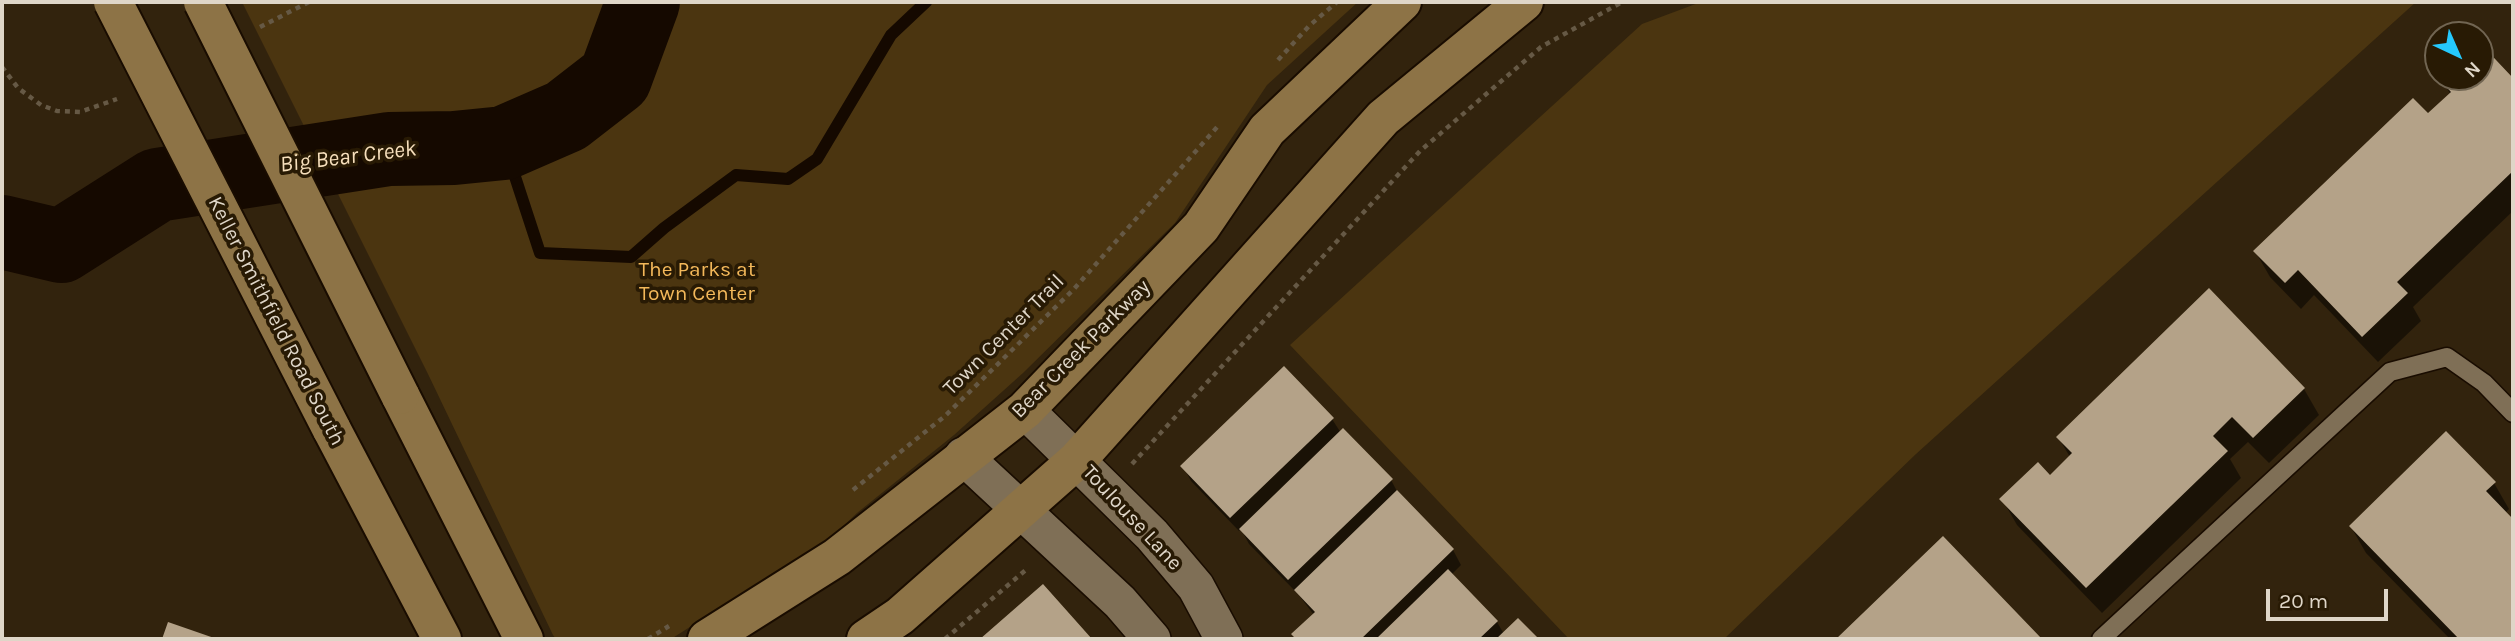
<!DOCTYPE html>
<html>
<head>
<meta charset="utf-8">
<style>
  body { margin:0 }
  #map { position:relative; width:2515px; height:641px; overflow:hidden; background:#32230d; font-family:Karla,sans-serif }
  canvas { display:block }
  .frame { position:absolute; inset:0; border:4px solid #dfd6c8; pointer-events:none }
  .north { position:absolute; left:2424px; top:21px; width:70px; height:70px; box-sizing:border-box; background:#281a04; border:2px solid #716552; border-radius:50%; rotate:136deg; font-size:19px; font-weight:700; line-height:28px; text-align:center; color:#dfd6c8 }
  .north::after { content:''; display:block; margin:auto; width:24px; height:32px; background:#25c9fe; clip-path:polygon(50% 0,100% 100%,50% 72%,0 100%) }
  .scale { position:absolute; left:2266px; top:589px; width:122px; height:32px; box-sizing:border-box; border:4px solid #dfd6c8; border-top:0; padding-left:9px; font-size:21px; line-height:24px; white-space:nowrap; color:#dfd6c8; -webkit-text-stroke:5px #281a04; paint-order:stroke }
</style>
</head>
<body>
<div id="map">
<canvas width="2515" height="641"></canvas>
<div class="frame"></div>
<div class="north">N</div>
<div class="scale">20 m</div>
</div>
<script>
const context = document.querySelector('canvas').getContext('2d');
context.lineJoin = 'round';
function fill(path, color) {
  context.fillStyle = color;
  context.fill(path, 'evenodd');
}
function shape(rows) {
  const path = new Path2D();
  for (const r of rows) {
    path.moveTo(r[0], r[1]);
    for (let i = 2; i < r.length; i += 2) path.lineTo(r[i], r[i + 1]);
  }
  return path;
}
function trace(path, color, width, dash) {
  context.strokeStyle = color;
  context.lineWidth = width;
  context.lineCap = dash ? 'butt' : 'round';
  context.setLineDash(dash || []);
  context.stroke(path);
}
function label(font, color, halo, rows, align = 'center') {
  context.font = font + ' Karla,sans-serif';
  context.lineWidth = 7;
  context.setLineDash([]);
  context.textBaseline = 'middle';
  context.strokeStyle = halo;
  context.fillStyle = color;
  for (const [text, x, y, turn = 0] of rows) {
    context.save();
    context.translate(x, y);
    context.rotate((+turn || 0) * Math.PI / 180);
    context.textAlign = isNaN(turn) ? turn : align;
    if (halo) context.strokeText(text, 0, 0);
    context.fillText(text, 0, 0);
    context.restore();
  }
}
fill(shape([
  [242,2,1358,2,1267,85,1175,223,1023,373,954,435,857,513,832,537,671,639,556,639,553,635,428,374],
  [1701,2,2416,2,1916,454,1724,639,1569,639,1290,345,1642,24]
]), '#4b3510');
fill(shape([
  [2480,46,2513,81,2513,211,2413,307,2421,321,2378,362,2314,295,2301,309,2270,277,2255,251,2428,116,2451,95,2442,80,2445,77,2480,77],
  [2304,389,2319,415,2269,463,2248,442,2230,459,2241,478,2102,613,2017,525,2002,499,2050,477,2070,457,2058,437],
  [1332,419,1341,433,1391,480,1399,495,1453,550,1461,565,1451,575,1497,622,1504,634,1518,620,1537,639,1296,639,1294,635,1314,615,1298,594,1249,544,1241,529,1239,531,1191,481,1183,466],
  [2494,483,2509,509,2505,513,2513,522,2513,639,2450,639,2366,553,2351,527],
  [1943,539,2040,639,1839,639],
  [1043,586,1090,639,983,639]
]), '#0007');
trace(shape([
  [504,143,540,253,631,257,664,228,736,175,788,179,817,159,891,35,926,2]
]), '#150900', 12);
trace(shape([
  [2,232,61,246,157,185,389,149,454,148,504,143,566,116,615,78,643,2]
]), '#150900', 74);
fill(shape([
  [2480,43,2513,78,2513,171,2397,282,2408,293,2362,337,2298,270,2285,283,2253,251,2413,98,2428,113,2451,92,2440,80,2443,77,2480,77],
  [2209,288,2305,388,2253,438,2232,417,2213,436,2228,451,2086,588,1999,499,2038,462,2050,475,2072,453,2056,437],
  [1284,366,1334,418,1230,518,1180,466],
  [1343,428,1393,479,1288,580,1239,529],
  [2446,431,2496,482,2486,491,2513,519,2513,639,2459,639,2349,526],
  [1397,490,1454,549,1361,639,1296,639,1291,634,1315,612,1294,590],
  [1943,536,2042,639,1836,639],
  [1448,569,1498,621,1479,639,1376,639],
  [1043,584,1092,639,980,639],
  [1518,618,1539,639,1496,639],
  [168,622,217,639,162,639]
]), '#b4a288');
const service = shape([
  [2101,639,2390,372,2447,357,2484,383,2513,413]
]);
const minor = shape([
  [1025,410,1152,535,1196,587,1224,639],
  [963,456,1120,602,1152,639]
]);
const secondary = shape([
  [400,395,524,639],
  [331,428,442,639],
  [707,639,837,557,1025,410,1201,227,1267,130,1402,2],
  [866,639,900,616,1077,460,1383,118,1524,2]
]);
trace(service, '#190c00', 21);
trace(minor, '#190c00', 40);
trace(secondary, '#190c00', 42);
trace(shape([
  [260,27,309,2],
  [1278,60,1309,26,1337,2],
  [2,67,18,88,41,105,57,111,80,112,117,99],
  [1132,464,1420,151,1541,47,1622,2],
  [853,490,945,416,1074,289,1218,126],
  [648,639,669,626],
  [945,639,1027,569]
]), '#665945', 4.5, [5, 5]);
trace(service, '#7f6f56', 18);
trace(minor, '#7f6f56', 37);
trace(secondary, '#8d7346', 38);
const secondaryBridge = shape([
  [113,2,331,428],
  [203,2,400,395]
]);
trace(secondaryBridge, '#190c00', 42, []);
trace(secondaryBridge, '#8d7346', 38);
label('21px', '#f3b85a', '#281a04', [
  ["The Parks at",697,270],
  ["Town Center",697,294]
]);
label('21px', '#dfd6c8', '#281a04', [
  ["Keller Smithfield Road South",276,321,63],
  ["Town Center Trail",1004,335,-45],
  ["Bear Creek Parkway",1081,349,-45],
  ["Toulouse Lane",1132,518,47]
]);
label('italic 23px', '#f6dfbc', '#281a04', [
  ["Big Bear Creek",348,157,-7]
]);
</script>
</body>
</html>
